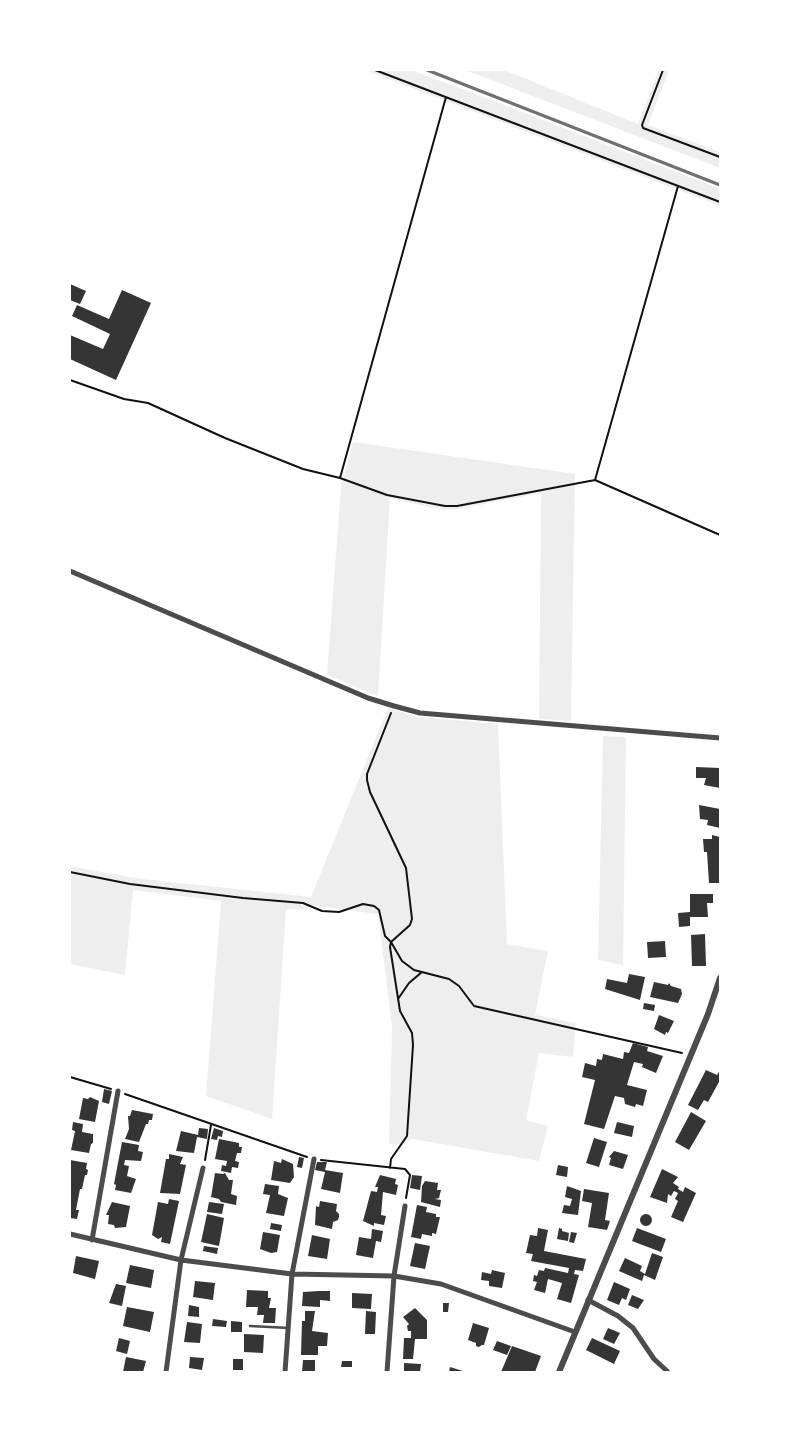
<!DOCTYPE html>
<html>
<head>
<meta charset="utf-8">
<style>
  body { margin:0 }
  #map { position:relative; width:790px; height:1442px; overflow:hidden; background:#fff; font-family:"Titillium Web",sans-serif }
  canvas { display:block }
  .frame { position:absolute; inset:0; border:71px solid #fff; pointer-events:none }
</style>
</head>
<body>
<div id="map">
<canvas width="790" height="1442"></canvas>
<div class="frame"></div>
</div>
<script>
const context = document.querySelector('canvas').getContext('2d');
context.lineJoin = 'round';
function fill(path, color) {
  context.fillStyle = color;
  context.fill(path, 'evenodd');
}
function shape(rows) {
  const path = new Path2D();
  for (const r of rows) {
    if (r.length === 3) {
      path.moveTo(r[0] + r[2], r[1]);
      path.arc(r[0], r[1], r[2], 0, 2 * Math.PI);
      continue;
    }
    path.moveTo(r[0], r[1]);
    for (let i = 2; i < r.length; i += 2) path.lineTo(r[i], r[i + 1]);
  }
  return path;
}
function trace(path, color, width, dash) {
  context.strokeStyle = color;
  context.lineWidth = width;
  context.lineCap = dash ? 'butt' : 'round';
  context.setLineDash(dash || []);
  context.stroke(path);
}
fill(shape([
  [365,70,411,70,494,101,720,189,720,206],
  [465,70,504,70,638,124,659,70,669,70,648,125,720,152,720,168],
  [353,442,575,474,571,721,539,719,541,493,458,509,443,510,390,498,378,696,327,675,341,487],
  [388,708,418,717,498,724,507,944,548,951,535,1015,576,1023,573,1057,539,1053,526,1120,548,1126,539,1161,413,1139,396,1145,389,1144,392,1027,378,914,309,905,308,910,286,909,272,1119,206,1096,221,901,133,890,125,975,70,964,70,866,134,878,311,897],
  [603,736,626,737,623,965,598,960]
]), '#eee');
fill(shape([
  [70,284,86,291,80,304,70,300],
  [122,290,151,303,116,380,70,359,70,335,103,349,110,334,72,316,77,305,109,319],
  [696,767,720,768,720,788,704,785,706,778,696,778],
  [699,805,720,809,720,828,707,825,708,820,700,819],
  [712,835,720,837,720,883,709,883,707,852,704,852,703,839,712,839],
  [690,894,713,894,713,903,707,903,708,917,690,917,690,926,679,927,678,913,690,912],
  [705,934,706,966,692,966,691,935],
  [665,941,666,957,648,958,647,942],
  [629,974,645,977,640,1000,605,989,607,979,627,983],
  [654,982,668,985,669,983,671,986,681,989,682,994,678,1003,650,997],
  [644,1003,655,1005,654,1011,643,1009],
  [659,1015,674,1021,668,1033,666,1032,665,1035,654,1029],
  [633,1043,648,1047,647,1051,663,1056,656,1073,642,1067,643,1064,634,1062,627,1085,647,1090,643,1106,636,1104,635,1107,625,1104,624,1098,615,1096,604,1129,584,1124,595,1080,582,1077,585,1063,596,1066,597,1059,602,1060,603,1054,623,1059,624,1052,629,1053],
  [706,1070,717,1075,720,1070,720,1080,708,1102,704,1100,698,1110,688,1105],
  [104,1089,112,1091,109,1104,102,1102],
  [90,1097,99,1101,95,1122,79,1119,83,1098,88,1099],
  [132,1110,153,1114,152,1120,149,1120,148,1124,146,1124,139,1142,125,1139,129,1129,128,1116,130,1116],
  [691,1112,706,1121,689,1150,675,1142],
  [73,1122,83,1124,82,1132,93,1134,93,1143,91,1144,89,1153,71,1150,75,1131,72,1130],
  [617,1122,634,1126,632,1137,614,1133],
  [199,1128,208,1129,207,1139,197,1137,194,1153,176,1151,181,1131,198,1135],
  [214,1128,223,1131,222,1137,218,1136,217,1140,211,1139],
  [594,1138,607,1142,599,1167,586,1163],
  [219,1139,239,1143,239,1147,242,1147,241,1153,237,1153,235,1161,239,1162,238,1168,232,1167,231,1173,221,1171,222,1165,226,1166,227,1161,215,1159],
  [122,1142,139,1145,138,1151,143,1152,141,1161,125,1160,124,1165,129,1166,127,1176,136,1179,131,1193,115,1190,116,1185,114,1184],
  [614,1151,628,1155,623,1169,609,1165,611,1158,609,1157],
  [169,1154,183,1157,180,1164,186,1165,180,1194,160,1193,166,1159,169,1159],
  [299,1157,304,1158,302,1168,297,1167],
  [282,1159,293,1164,294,1177,290,1183,271,1180,274,1161,281,1163],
  [70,1160,87,1163,86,1169,88,1170,87,1175,85,1175,82,1189,80,1189,76,1210,79,1210,77,1219,70,1218],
  [317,1162,327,1162,325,1170,343,1173,340,1193,321,1189,325,1172,315,1170],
  [558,1165,568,1167,567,1177,556,1175],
  [662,1169,678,1177,673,1183,679,1187,678,1189,683,1192,685,1187,696,1193,683,1222,671,1217,678,1201,675,1199,678,1193,674,1191,671,1196,668,1194,667,1203,650,1197],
  [215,1173,223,1174,225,1173,229,1180,233,1180,231,1194,237,1196,236,1205,221,1202,219,1199,211,1197],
  [380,1175,396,1179,395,1184,398,1185,396,1195,383,1192,381,1215,386,1216,384,1225,374,1223,374,1226,363,1221,371,1191,377,1192,378,1187,375,1187],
  [412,1175,422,1176,420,1190,410,1188],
  [425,1181,438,1183,437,1190,441,1190,439,1198,435,1199,441,1200,440,1207,421,1202,422,1186],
  [265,1184,279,1186,278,1194,288,1198,284,1216,266,1213,270,1195,263,1194],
  [567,1186,581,1191,578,1215,562,1213,564,1205,570,1206,572,1199,565,1197],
  [584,1189,609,1193,605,1220,610,1221,607,1230,588,1227,592,1203,582,1201],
  [169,1199,179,1201,170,1244,161,1242,162,1237,158,1239,152,1235,158,1202,168,1204],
  [320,1201,337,1204,336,1211,339,1214,339,1217,338,1220,333,1222,332,1229,315,1225,316,1206,319,1207],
  [112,1202,130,1206,126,1227,115,1228,114,1225,108,1224,109,1215,106,1215],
  [209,1202,224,1204,222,1214,207,1212],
  [417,1205,427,1207,426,1212,436,1214,436,1217,440,1217,436,1234,432,1233,432,1236,422,1234,421,1239,411,1237],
  [646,1220,6],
  [207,1214,224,1218,219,1246,201,1242],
  [271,1223,282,1225,281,1231,270,1229],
  [538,1228,548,1230,544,1251,586,1259,583,1271,575,1270,574,1274,579,1275,571,1303,557,1299,562,1283,548,1279,545,1293,534,1290,537,1282,533,1281,534,1275,537,1276,539,1270,544,1271,545,1268,568,1273,569,1268,531,1261,533,1254,526,1253,530,1235,537,1236],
  [559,1228,562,1229,562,1231,569,1233,568,1241,557,1239],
  [637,1228,666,1239,661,1252,632,1241],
  [372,1229,383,1231,381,1242,376,1241,373,1258,356,1255,359,1237,371,1239],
  [263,1232,280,1235,277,1252,271,1253,260,1249],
  [571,1232,577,1233,574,1243,569,1242],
  [312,1235,330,1239,327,1259,308,1256],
  [415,1243,430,1246,425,1269,410,1266],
  [204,1246,218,1248,217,1254,203,1251],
  [652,1253,663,1257,655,1280,644,1275,642,1281,619,1271,625,1258,642,1266,640,1271,645,1274],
  [76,1256,99,1261,95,1279,73,1273],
  [130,1265,154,1270,151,1288,126,1283],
  [492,1270,505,1273,502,1288,489,1286,489,1281,481,1280,482,1272,491,1274],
  [195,1281,215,1283,213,1300,193,1297],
  [614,1282,630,1289,626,1300,622,1298,619,1305,607,1300],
  [116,1284,126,1286,122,1306,109,1303],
  [247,1290,268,1291,268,1298,271,1298,269,1308,276,1308,275,1323,263,1323,264,1315,257,1315,258,1307,246,1307],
  [319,1291,330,1291,330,1301,320,1300,320,1307,302,1306,303,1292],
  [352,1293,372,1294,371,1309,352,1308],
  [632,1295,644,1300,638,1309,628,1305],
  [443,1303,449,1303,448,1312,443,1312],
  [189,1305,199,1307,199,1317,188,1316],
  [127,1307,154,1312,150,1332,123,1326],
  [415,1308,427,1320,427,1339,415,1339,413,1359,403,1359,404,1338,411,1338,411,1331,408,1331,407,1326,409,1324,403,1317],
  [305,1311,315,1311,312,1331,328,1333,327,1346,318,1346,318,1355,301,1355,302,1321,305,1321],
  [366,1311,376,1312,375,1334,365,1334],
  [213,1319,227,1321,226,1327,212,1326],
  [231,1321,242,1322,242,1332,231,1332],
  [187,1322,202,1324,200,1343,184,1342],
  [473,1323,489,1328,484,1345,482,1345,479,1347,476,1346,476,1343,468,1340],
  [608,1328,620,1333,614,1344,603,1339],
  [244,1334,264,1335,263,1353,244,1352],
  [119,1338,130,1341,127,1354,116,1351],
  [592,1338,620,1351,614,1364,586,1350],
  [497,1341,511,1346,507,1355,493,1350],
  [512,1346,541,1356,535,1372,501,1372],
  [126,1357,146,1361,143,1372,123,1372],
  [190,1357,204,1358,202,1370,189,1368],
  [233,1359,243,1359,243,1370,233,1370],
  [303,1360,315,1360,315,1372,302,1372],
  [342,1361,352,1361,352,1367,341,1367],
  [404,1363,421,1364,420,1372,404,1372],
  [450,1367,466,1372,449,1372]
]), '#353535');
trace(shape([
  [375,70,720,202],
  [663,70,642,125,643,128,720,157],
  [70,380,124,399,148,403,225,438,303,469,340,478,387,495,445,506,457,506,595,480,720,535],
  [340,478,446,97],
  [595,480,678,186],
  [70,872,130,884,243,898,303,903,322,911,339,912,363,904,374,906,379,910,385,936,391,942,402,961,414,970,449,979,459,986,474,1006,682,1053],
  [398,999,409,983,422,972],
  [70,1077,111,1089],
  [125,1094,307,1157],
  [205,1160,211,1125],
  [321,1160,405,1169,410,1175,406,1198],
  [390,1168,391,1159,407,1136,413,1045,412,1033,400,1011,390,947,391,942,410,925,412,919,406,868,370,792,367,780,367,774,391,713]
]), '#111', 2);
trace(shape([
  [250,1326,289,1328]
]), '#4c4c4c', 2.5);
trace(shape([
  [70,571,368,698,394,706,420,713,720,738],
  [70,1234,181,1260,292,1274,394,1276,441,1284,575,1332],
  [92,1240,118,1091],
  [588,1300,618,1316,633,1328,654,1359,668,1372],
  [166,1372,181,1260,203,1168],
  [285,1372,292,1274,314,1159],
  [387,1372,394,1276,405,1206]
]), '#4c4c4c', 5);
trace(shape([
  [559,1372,708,1014,720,978]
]), '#4c4c4c', 6);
trace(shape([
  [427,70,720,185]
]), '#707070', 3);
</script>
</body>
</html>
